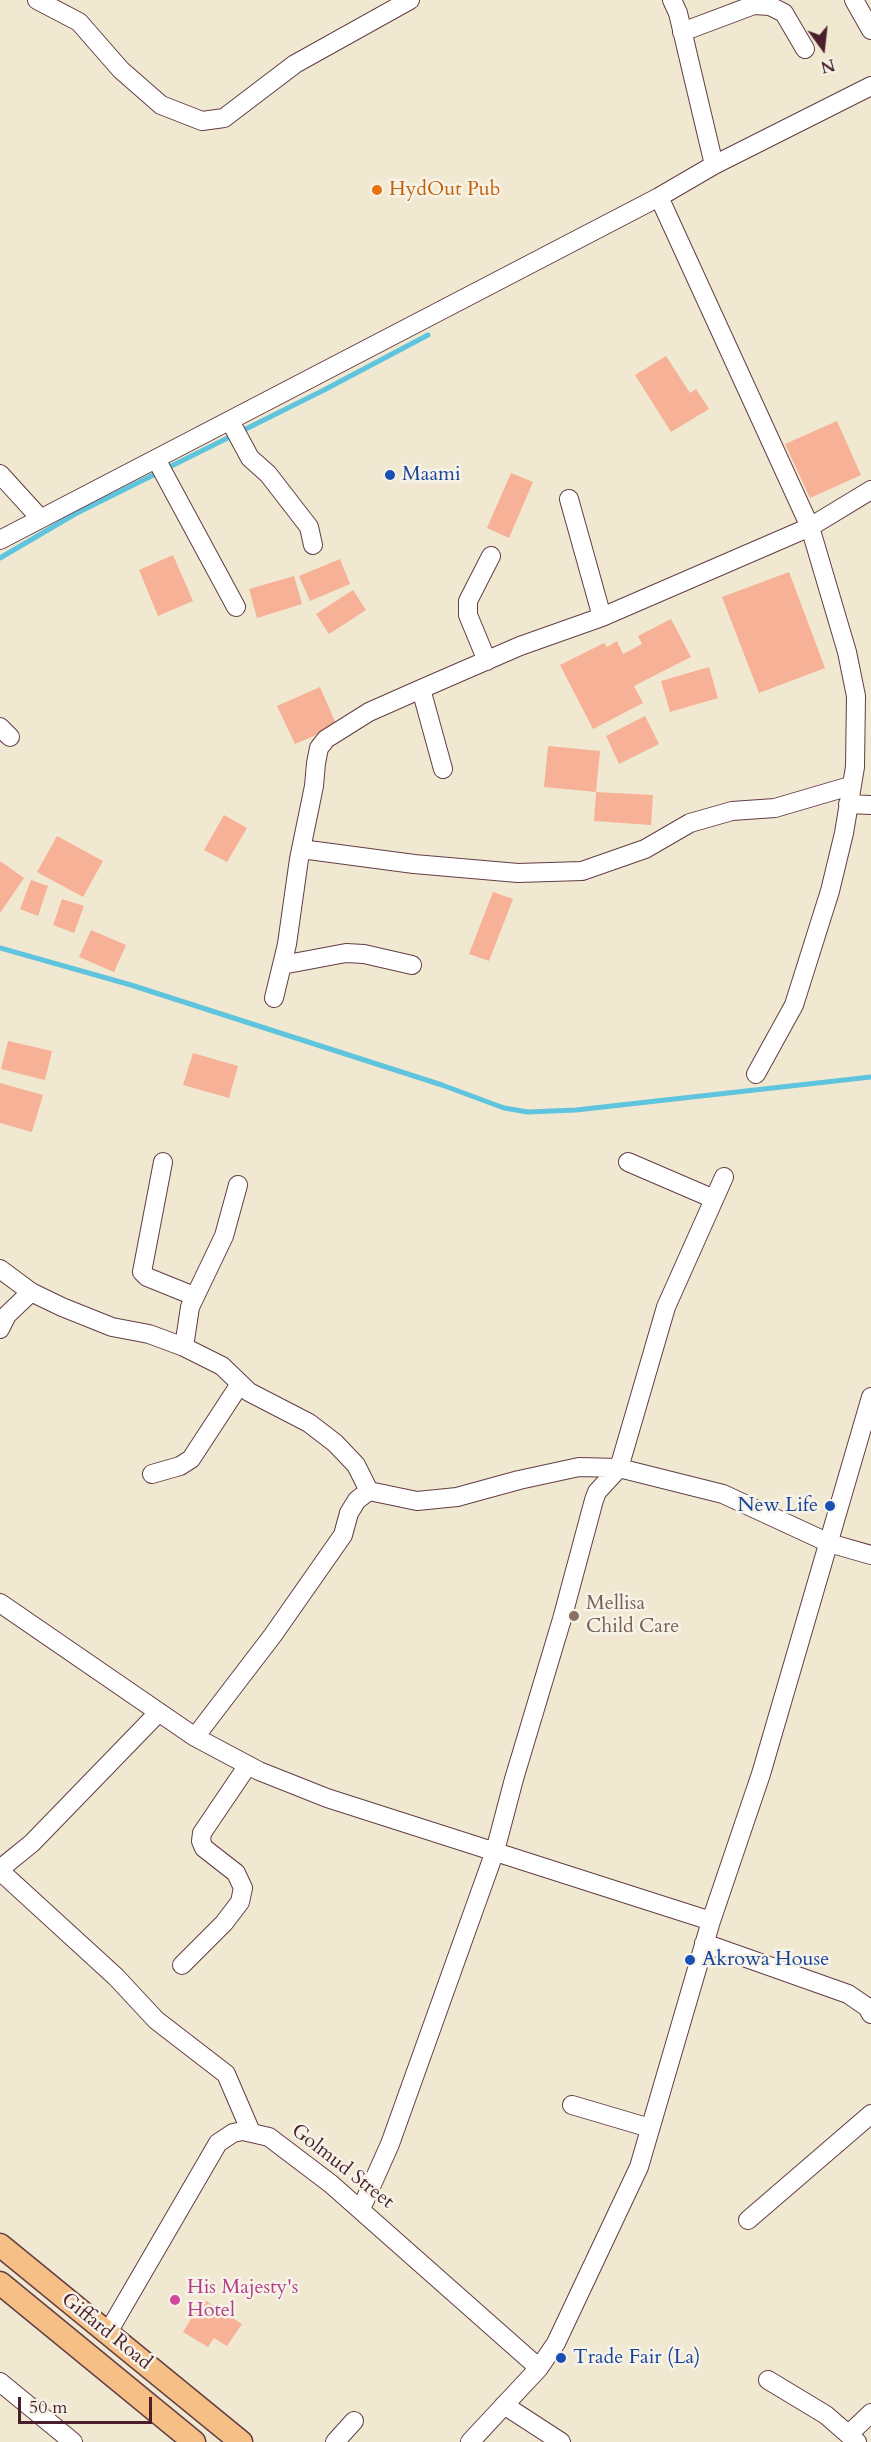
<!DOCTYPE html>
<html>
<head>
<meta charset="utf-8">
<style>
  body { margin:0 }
  #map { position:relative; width:871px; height:2442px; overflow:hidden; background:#f1e8d1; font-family:Cardo,serif }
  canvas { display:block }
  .north { position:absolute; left:793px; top:18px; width:60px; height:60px; -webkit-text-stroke:4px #f7f3e8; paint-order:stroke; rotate:165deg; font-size:16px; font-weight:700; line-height:24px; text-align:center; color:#4a1f2b }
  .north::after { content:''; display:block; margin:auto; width:21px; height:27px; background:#4a1f2b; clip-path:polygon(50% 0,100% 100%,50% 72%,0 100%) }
  .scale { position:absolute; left:18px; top:2397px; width:134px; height:27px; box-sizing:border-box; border:3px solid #4a1f2b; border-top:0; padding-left:8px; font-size:18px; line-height:21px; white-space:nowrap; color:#4a1f2b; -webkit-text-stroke:4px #f7f3e8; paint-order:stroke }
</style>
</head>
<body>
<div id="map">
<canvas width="871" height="2442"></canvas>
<div class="north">N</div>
<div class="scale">50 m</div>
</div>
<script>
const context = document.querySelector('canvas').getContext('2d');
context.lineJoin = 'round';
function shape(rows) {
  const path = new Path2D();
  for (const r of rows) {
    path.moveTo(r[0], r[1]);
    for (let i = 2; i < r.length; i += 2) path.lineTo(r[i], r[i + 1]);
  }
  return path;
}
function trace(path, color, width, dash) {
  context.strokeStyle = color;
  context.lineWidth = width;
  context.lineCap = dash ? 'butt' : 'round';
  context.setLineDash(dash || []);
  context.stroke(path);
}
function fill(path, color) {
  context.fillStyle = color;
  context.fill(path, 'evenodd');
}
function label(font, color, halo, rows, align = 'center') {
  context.font = font + ' Cardo,serif';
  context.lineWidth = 5;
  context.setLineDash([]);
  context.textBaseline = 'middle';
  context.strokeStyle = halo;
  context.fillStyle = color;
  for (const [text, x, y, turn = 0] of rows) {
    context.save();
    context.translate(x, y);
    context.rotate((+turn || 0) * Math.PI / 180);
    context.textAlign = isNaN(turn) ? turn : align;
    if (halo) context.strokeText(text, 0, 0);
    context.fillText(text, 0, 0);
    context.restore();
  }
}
trace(shape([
  [0,558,75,514,324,390,428,335],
  [0,948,131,985,442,1085,504,1108,528,1112,576,1110,871,1077]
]), '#5fc4dd', 5);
fill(shape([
  [666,356,690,393,696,389,709,409,671,432,635,375],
  [837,421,861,475,810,498,785,444],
  [511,473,533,482,509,538,487,528],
  [173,555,193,601,158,616,139,570],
  [340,559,350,584,310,601,299,576],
  [789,572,825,668,759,693,722,597],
  [294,576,302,604,257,618,249,589],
  [353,590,366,610,329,634,316,614],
  [671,619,691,657,634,686,643,703,593,729,560,665,604,643,607,647,617,641,623,654,642,644,638,636],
  [709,667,718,698,670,712,661,681],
  [320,687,337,726,295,744,277,706],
  [645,716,659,744,619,764,606,736],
  [548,746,600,751,596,792,544,787],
  [596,792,653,795,651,825,594,821],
  [224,815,247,828,227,862,204,850],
  [57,836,103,861,83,897,37,872],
  [0,861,24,878,0,913],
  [31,880,48,886,38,916,20,909],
  [493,892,513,899,489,961,469,954],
  [62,899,84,906,74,933,53,925],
  [91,930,126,945,114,972,79,957],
  [8,1041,52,1051,45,1080,1,1069],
  [193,1053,238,1066,229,1098,183,1085],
  [0,1083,43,1095,32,1132,0,1123],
  [203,2299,242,2324,227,2346,214,2338,208,2347,183,2332]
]), '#f7b197');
const minor = shape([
  [37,0,79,22,121,70,161,105,202,121,224,118,295,64,410,0],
  [672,0,678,13,714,165],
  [854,0,871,30],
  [682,32,754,5,770,6,784,13,805,49],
  [659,197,810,527,847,652,856,696,855,767,844,833,830,891,794,1005,756,1074],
  [230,421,250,458,268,474,309,527,313,545],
  [156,459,236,607],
  [0,474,40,518],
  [569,499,602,617],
  [0,540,659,197,714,165,871,86],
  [487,661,468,615,468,601,491,556],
  [421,689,443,769],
  [0,727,10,737],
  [848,804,871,805],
  [301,849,414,864,518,873,582,871,645,849,690,823,732,811,775,808,850,786],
  [282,965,346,953,364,954,412,965],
  [274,998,287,944,299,859,314,786,316,763,319,748,326,739,369,712,421,689,520,646,602,617,810,527,871,490],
  [163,1162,142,1272,147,1277,194,1296],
  [628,1162,714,1199],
  [0,1269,31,1292,62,1307,112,1327,149,1334,184,1347,222,1366,249,1392,309,1423,335,1443,356,1465,369,1491],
  [0,1329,7,1315,31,1292],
  [184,1347,190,1307,224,1236,238,1185],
  [152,1474,180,1466,191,1459,240,1384],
  [0,1603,195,1737,259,1771,327,1798,711,1921],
  [195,1737,273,1635,343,1535,349,1513,357,1500,369,1491,417,1501,457,1497,519,1480,579,1467,619,1468,723,1494,829,1543,871,1555],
  [0,1869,32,1843,159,1712],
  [0,1871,116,1977,156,2020,226,2074,251,2132],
  [704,1943,848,1994,867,2007,871,2014],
  [182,1965,224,1923,240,1902,243,1888,236,1873,204,1848,201,1841,202,1833,248,1765],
  [572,2105,650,2128],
  [361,2209,390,2144,495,1851,514,1779,562,1619,594,1500,597,1492,619,1468,666,1307,724,1177],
  [748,2220,871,2114],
  [107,2334,218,2143,233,2133,243,2131,269,2137,331,2184,539,2368],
  [768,2380,826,2415,857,2442],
  [0,2382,73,2442],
  [504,2405,561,2442],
  [849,2434,871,2413],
  [335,2442,354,2421],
  [470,2442,539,2368,556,2343,639,2167,711,1921,761,1774,871,1397]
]);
const major = shape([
  [0,2245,241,2442],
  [0,2283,194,2442]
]);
trace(minor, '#633d44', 20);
trace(major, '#633d44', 25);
trace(minor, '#fff', 18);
trace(major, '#f5bf86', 22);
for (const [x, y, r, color] of [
  [377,190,6,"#e8710a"],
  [390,475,6,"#1a4fb4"],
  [830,1506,6,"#1a4fb4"],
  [574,1616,6,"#8d6e63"],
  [690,1960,6,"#1a4fb4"],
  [175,2300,6,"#d1479c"],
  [561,2358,6,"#1a4fb4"]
]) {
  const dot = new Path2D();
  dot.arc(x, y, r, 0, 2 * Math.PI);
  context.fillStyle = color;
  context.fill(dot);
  trace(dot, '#f7f3e8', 2);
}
label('20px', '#c56008', '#f7f3e8', [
  ["HydOut Pub",389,190]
], 'left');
label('20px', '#164399', '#f7f3e8', [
  ["Maami",402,475],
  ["New Life",818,1506,"right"],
  ["Akrowa House",702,1960],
  ["Trade Fair (La)",573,2358]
], 'left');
label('20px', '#785e54', '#f7f3e8', [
  ["Mellisa",586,1604],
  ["Child Care",586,1627]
], 'left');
label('20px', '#4a1f2b', '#f7f3e8', [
  ["Golmud Street",342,2167,38],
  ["Giffard Road",106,2332,39]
]);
label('20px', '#b23c85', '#f7f3e8', [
  ["His Majesty's",187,2288],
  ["Hotel",187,2311]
], 'left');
</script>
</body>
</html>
